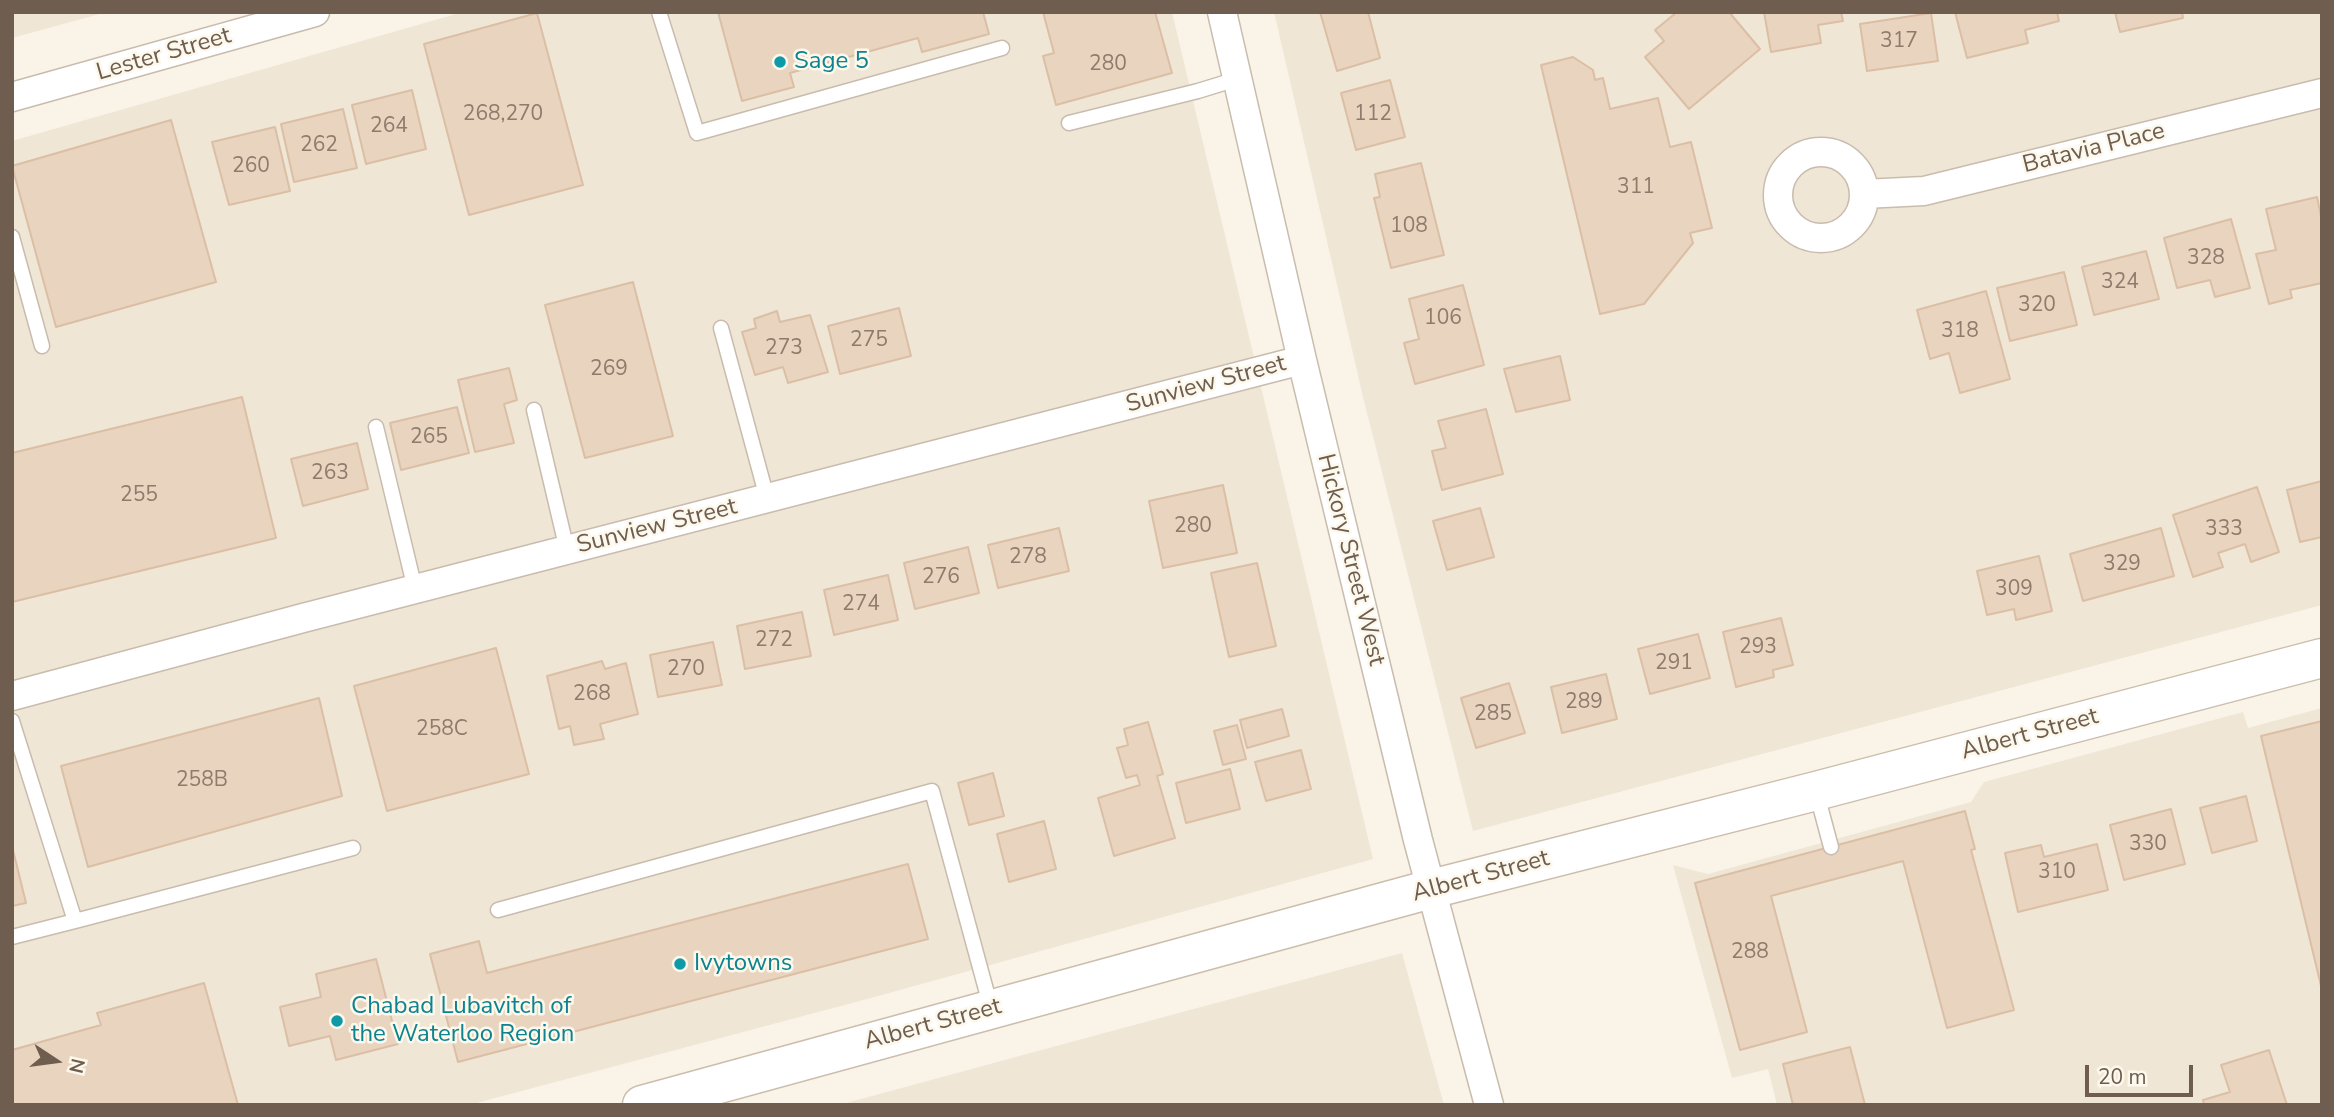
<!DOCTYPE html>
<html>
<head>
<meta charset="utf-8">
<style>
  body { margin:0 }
  #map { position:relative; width:2334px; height:1117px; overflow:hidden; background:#f9f4e7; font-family:"Nunito Sans",sans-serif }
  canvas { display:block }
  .frame { position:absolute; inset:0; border:14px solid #6f5d4f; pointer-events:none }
  .north { position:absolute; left:21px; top:1026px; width:70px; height:70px; -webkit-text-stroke:5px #fcf8ec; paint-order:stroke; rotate:103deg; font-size:19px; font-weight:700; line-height:28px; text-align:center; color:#6f5d4f }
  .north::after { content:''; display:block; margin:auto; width:24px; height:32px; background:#6f5d4f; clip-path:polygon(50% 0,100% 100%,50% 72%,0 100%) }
  .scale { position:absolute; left:2085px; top:1065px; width:108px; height:32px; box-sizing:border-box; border:4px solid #6f5d4f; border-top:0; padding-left:9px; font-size:21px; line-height:24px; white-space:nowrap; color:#6f5d4f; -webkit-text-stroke:5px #fcf8ec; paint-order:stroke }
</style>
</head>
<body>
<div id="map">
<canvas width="2334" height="1117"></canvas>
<div class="frame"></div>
<div class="north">N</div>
<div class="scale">20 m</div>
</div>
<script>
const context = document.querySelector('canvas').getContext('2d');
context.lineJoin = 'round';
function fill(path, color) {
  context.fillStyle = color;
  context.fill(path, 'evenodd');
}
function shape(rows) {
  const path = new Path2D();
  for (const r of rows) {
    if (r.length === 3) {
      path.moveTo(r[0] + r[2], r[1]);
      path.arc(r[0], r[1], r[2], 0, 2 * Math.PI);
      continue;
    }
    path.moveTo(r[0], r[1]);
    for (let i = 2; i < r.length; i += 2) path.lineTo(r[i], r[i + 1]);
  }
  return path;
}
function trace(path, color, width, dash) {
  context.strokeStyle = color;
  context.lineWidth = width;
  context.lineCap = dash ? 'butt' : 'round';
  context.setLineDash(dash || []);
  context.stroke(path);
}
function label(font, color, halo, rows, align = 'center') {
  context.font = font + ' "Nunito Sans",sans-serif';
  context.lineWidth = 5;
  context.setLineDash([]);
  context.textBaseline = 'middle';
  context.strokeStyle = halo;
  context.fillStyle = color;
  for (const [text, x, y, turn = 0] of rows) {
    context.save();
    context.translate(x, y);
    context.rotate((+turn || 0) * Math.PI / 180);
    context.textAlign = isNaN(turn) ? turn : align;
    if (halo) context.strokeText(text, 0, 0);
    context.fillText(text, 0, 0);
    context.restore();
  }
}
fill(shape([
  [12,12,107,12,12,38],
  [463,12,1172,12,1373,859,871,998,469,1105,12,1105,12,141],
  [1274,12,2322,12,2322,605,1473,831,1363,397],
  [2322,708,2322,1105,1777,1105,1768,1069,1732,1078,1673,865,1708,874,1971,802,1984,782,2243,712,2248,728],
  [1402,953,1444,1105,839,1105,1082,1039]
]), '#f0e6d6');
const building = shape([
  [718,12,983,12,989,34,922,52,918,38,790,73,794,87,742,101,718,12],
  [1043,12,1155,12,1172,73,1056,105,1043,56,1054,53,1043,12],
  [1320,12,1368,12,1380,58,1337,71,1320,12],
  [1677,12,1729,12,1760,49,1689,109,1645,57,1664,41,1655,30,1677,12],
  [1764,12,1841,12,1843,21,1818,25,1821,43,1771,52,1764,12],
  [1955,12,2057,12,2059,21,2025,30,2028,43,1967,58,1955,12],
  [2115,12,2182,12,2183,18,2120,32,2115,12],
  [537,13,583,185,469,215,424,44,537,13],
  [1931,13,1938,61,1867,71,1860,24,1931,13],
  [1573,57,1593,70,1595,80,1603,78,1610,109,1658,98,1670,147,1691,142,1712,228,1690,233,1693,243,1644,304,1600,314,1541,65,1573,57],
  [1390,80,1405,137,1356,150,1341,93,1390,80],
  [412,90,426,149,366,164,352,105,412,90],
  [343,109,357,168,294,182,281,124,343,109],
  [171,120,216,282,56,327,12,166,171,120],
  [275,127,290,191,229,205,212,142,275,127],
  [1421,163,1444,255,1391,268,1374,198,1380,197,1375,174,1421,163],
  [2317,197,2322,221,2322,283,2290,290,2292,298,2269,304,2256,254,2276,250,2266,209,2317,197],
  [2231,219,2250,288,2215,297,2210,280,2177,288,2164,238,2231,219],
  [2146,251,2159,299,2094,315,2082,267,2146,251],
  [2064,272,2077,325,2010,341,1997,288,2064,272],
  [633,282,673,436,585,458,545,305,633,282],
  [1463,285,1484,365,1415,384,1404,343,1419,339,1409,299,1463,285],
  [1986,291,2010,379,1960,393,1949,353,1930,359,1917,310,1986,291],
  [899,308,911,356,840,374,828,326,899,308],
  [777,311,780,322,810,315,828,372,788,383,783,367,755,375,742,332,756,328,754,319,777,311],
  [1560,356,1570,400,1516,412,1504,369,1560,356],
  [509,368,517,400,504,404,514,443,475,452,458,380,509,368],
  [242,397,276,538,12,602,12,453,242,397],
  [457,407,469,453,401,470,390,423,457,407],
  [1486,409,1503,474,1442,490,1432,451,1446,448,1438,421,1486,409],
  [357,443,368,489,303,506,291,459,357,443],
  [2322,481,2322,537,2300,542,2287,490,2322,481],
  [1223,485,1237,553,1163,568,1149,501,1223,485],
  [2257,487,2279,552,2251,562,2245,544,2218,553,2223,567,2193,577,2173,515,2257,487],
  [1480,508,1494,557,1447,570,1433,521,1480,508],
  [1059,528,1069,571,998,588,988,545,1059,528],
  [2161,528,2174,576,2083,601,2070,554,2161,528],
  [968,547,979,593,915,609,904,563,968,547],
  [2039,556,2052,611,2016,620,2014,609,1987,615,1977,571,2039,556],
  [1257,563,1276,646,1229,657,1211,573,1257,563],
  [888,575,898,620,834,635,824,590,888,575],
  [802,612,811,656,745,669,737,626,802,612],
  [1781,618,1793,665,1773,670,1774,677,1736,687,1723,632,1781,618],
  [1698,634,1710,678,1650,694,1638,649,1698,634],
  [713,642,722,685,658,697,650,655,713,642],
  [496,648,529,774,387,811,354,686,496,648],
  [602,661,605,669,626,663,638,714,600,724,604,739,574,745,570,726,559,729,547,676,602,661],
  [1606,674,1617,719,1562,733,1551,687,1606,674],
  [1509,683,1525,733,1476,748,1461,698,1509,683],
  [319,698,342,796,88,867,61,766,319,698],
  [1282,709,1289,736,1247,748,1240,720,1282,709],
  [2322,721,2322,990,2261,736,2322,721],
  [1148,722,1163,774,1157,776,1175,838,1114,856,1098,798,1140,785,1137,775,1126,778,1117,748,1128,745,1124,729,1148,722],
  [1237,725,1246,759,1223,765,1214,731,1237,725],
  [1301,750,1311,789,1266,801,1255,762,1301,750],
  [1230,769,1240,809,1186,823,1176,783,1230,769],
  [993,773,1004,816,969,825,958,783,993,773],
  [2246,796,2257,841,2212,853,2200,808,2246,796],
  [2171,809,2185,864,2124,880,2110,825,2171,809],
  [1965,811,1975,849,1971,850,2014,1010,1947,1028,1903,861,1771,896,1807,1032,1740,1050,1695,883,1965,811],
  [1044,821,1056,869,1009,882,997,834,1044,821],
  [2097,844,2108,890,2018,912,2005,853,2041,845,2044,857,2097,844],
  [12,846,26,903,12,906,12,846],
  [908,864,928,939,458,1062,430,954,479,941,487,973,908,864],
  [376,959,398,1044,336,1060,330,1036,289,1046,280,1007,321,997,316,974,376,959],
  [204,983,238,1105,12,1105,12,1050,101,1025,97,1013,204,983],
  [1850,1047,1865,1105,1793,1105,1783,1064,1850,1047],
  [2269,1050,2287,1105,2204,1105,2203,1100,2230,1092,2221,1065,2269,1050]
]);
fill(building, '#e9d4c0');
trace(building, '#dbbfa5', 2);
const lane = shape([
  [659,12,697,133,1002,48],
  [1069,123,1198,91,1237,79],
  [12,237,42,346],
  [721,328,767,498],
  [534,410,567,550],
  [376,427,415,589],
  [12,721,75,921,353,848],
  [1816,791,1831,847],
  [498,910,932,791,991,1008],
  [12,937,75,921]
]);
const street = shape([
  [1222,12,1302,360,1418,840,1489,1105],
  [12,97,315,12],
  [1821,195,43],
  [1864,194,1924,191,2322,93],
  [12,696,303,618,1302,360]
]);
const secondary = shape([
  [642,1105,1431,889,1816,791,2322,658]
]);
trace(lane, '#c9bcae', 17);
trace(street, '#c9bcae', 31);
trace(secondary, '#ccbdad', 41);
trace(lane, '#fff', 14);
trace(street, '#fff', 28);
trace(secondary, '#fff', 38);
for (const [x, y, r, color] of [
  [780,62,7,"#0f9aa8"],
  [680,964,7,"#0f9aa8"],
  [337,1021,7,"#0f9aa8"]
]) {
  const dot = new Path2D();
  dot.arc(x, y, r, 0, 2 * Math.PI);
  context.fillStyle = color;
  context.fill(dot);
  trace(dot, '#fcf8ec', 2.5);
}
label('21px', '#8e7b6b', null, [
  ["317",1899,42],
  ["280",1108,65],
  ["268,270",503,115],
  ["112",1373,115],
  ["264",389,127],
  ["262",319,146],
  ["260",251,167],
  ["311",1636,188],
  ["108",1409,227],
  ["328",2206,259],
  ["324",2120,283],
  ["320",2037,306],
  ["106",1443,319],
  ["318",1960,332],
  ["275",869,341],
  ["273",784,349],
  ["269",609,370],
  ["265",429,438],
  ["263",330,474],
  ["255",139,496],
  ["280",1193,527],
  ["333",2224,530],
  ["278",1028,558],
  ["329",2122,565],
  ["276",941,578],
  ["309",2014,590],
  ["274",861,605],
  ["272",774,641],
  ["293",1758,648],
  ["291",1674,664],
  ["270",686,670],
  ["268",592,695],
  ["289",1584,703],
  ["285",1493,715],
  ["258C",442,730],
  ["258B",202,781],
  ["330",2148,845],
  ["310",2057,873],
  ["288",1750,953]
]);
label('24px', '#6f5d4f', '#fcf8ec', [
  ["Lester Street",164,55,-16],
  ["Batavia Place",2094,149,-14],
  ["Sunview Street",1206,385,-15],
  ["Sunview Street",657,527,-14],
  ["Hickory Street West",1350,560,76],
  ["Albert Street",2030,735,-15],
  ["Albert Street",1481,877,-15],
  ["Albert Street",933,1025,-15]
]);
label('24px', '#0d838f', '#fcf8ec', [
  ["Sage 5",794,62],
  ["Ivytowns",694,964],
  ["Chabad Lubavitch of",351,1007],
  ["the Waterloo Region",351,1035]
], 'left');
</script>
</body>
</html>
